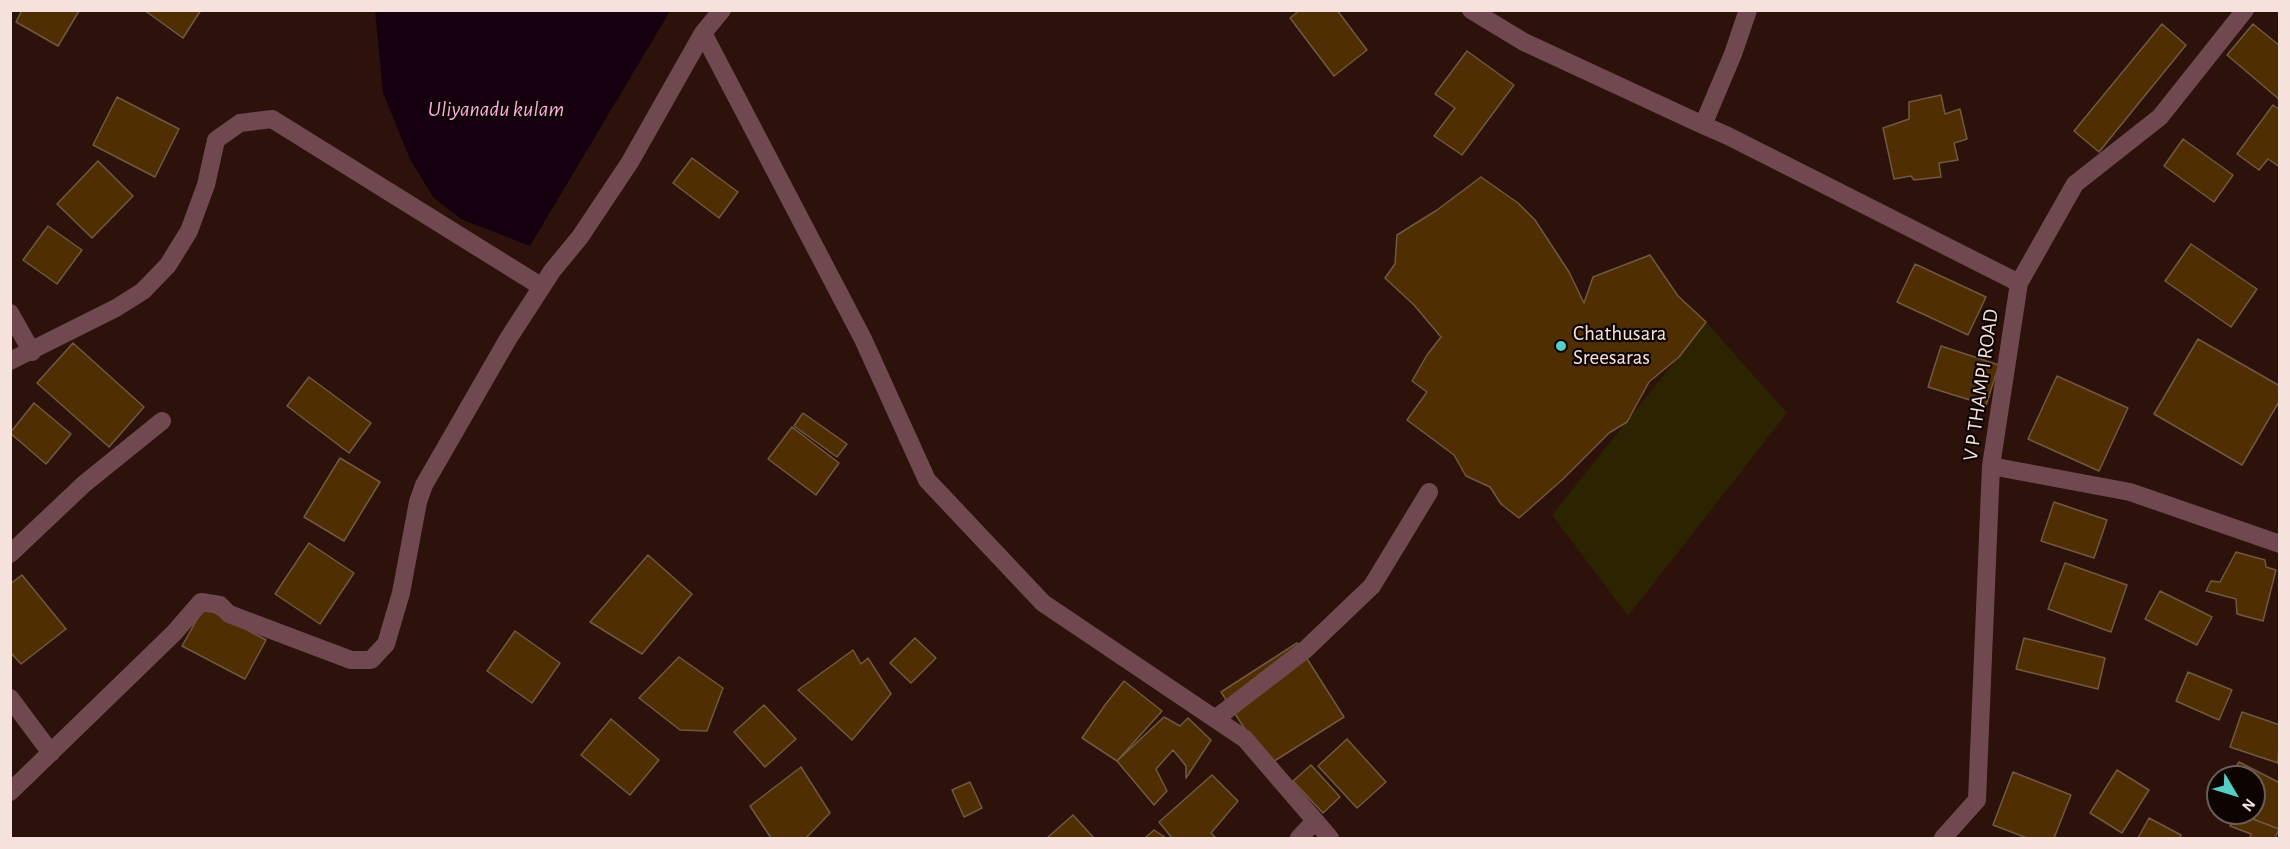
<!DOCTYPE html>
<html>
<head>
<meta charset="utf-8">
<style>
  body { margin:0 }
  #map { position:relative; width:2290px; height:849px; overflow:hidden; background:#2c120a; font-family:"Alegreya Sans",sans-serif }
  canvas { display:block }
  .frame { position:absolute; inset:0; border:12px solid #f5e2dc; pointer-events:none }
  .north { position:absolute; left:2206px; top:765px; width:60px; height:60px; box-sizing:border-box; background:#0d0402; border:2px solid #6a5d59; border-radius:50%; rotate:128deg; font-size:16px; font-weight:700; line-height:24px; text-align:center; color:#f5e2dc }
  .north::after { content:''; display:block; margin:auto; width:21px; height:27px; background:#55cec6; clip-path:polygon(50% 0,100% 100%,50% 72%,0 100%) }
</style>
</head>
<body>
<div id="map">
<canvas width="2290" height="849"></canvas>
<div class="frame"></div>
<div class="north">N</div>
</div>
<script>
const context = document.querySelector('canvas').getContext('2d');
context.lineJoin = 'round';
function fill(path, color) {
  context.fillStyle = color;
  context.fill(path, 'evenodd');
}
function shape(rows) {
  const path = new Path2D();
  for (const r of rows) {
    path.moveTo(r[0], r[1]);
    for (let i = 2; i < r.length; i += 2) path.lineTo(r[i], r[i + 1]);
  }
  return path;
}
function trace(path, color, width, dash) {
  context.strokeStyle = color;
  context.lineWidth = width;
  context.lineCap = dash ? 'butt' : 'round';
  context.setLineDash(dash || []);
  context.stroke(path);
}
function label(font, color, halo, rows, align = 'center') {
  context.font = font + ' "Alegreya Sans",sans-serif';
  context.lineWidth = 4.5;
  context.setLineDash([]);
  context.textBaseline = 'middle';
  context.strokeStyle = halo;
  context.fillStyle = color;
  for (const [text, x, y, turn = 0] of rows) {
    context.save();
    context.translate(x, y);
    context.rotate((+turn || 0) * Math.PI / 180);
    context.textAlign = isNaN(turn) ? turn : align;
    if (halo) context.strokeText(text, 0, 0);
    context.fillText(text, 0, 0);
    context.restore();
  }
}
fill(shape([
  [1706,322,1787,413,1628,616,1552,515]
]), '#2c2400');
fill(shape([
  [375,11,375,10,670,11,530,246,461,219,433,197,410,159,383,93]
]), '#160010');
const building = shape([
  [22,10,78,10,79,11,58,46,16,22,22,10],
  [144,10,201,10,183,38,144,10],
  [1300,10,1337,10,1367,50,1334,76,1290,18,1300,10],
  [2162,24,2186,45,2099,152,2074,131,2162,24],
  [2253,24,2280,46,2280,100,2227,55,2253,24],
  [1467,51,1514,85,1462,155,1434,136,1455,108,1435,94,1467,51],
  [1941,95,1945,114,1960,109,1967,139,1954,143,1958,160,1939,163,1941,177,1914,180,1911,176,1894,179,1883,128,1909,119,1909,102,1941,95],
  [117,97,179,129,155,177,93,145,117,97],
  [2273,105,2280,110,2280,167,2268,159,2259,170,2237,154,2273,105],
  [2183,139,2233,175,2214,202,2164,166,2183,139],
  [692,158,738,192,719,218,673,183,692,158],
  [98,161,133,196,92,238,57,204,98,161],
  [1481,177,1518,203,1535,220,1569,272,1584,303,1593,277,1650,255,1678,296,1706,322,1679,357,1649,382,1627,422,1609,433,1563,479,1519,518,1501,504,1490,487,1466,476,1454,455,1407,420,1427,392,1412,381,1427,355,1441,337,1414,305,1385,278,1395,264,1397,235,1437,210,1481,177],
  [48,226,82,250,57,284,23,260,48,226],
  [2191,244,2257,289,2231,327,2165,281,2191,244],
  [1915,264,1986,297,1968,335,1897,302,1915,264],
  [2198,339,2280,386,2280,400,2242,465,2154,414,2198,339],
  [73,343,144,407,109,447,37,383,73,343],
  [1941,346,1999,365,1986,405,1928,387,1941,346],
  [2057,376,2128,408,2099,471,2028,439,2057,376],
  [309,377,371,423,349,453,287,406,309,377],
  [34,403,71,434,46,464,10,433,34,403],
  [803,413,847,444,837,457,794,426,803,413],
  [792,427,839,463,816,495,768,459,792,427],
  [340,458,380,482,344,541,304,517,340,458],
  [2054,502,2107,520,2094,558,2041,541,2054,502],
  [309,543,354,573,320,624,275,594,309,543],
  [2236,552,2265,560,2266,567,2276,570,2263,621,2237,614,2236,599,2206,591,2211,581,2220,582,2236,552],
  [648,555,692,594,642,654,590,622,648,555],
  [2065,563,2127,585,2111,632,2048,609,2065,563],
  [22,575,66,629,21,664,10,652,10,584,22,575],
  [2160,591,2212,617,2197,645,2145,619,2160,591],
  [204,607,266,640,245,679,182,646,204,607],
  [515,631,560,663,532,703,487,671,515,631],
  [915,638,936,658,911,683,890,663,915,638],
  [2024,638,2105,658,2098,689,2016,669,2024,638],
  [1297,643,1344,717,1268,765,1221,692,1297,643],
  [853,650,861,664,868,658,891,694,852,740,798,690,853,650],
  [679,657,723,688,707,731,680,730,639,698,679,657],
  [2188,672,2232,690,2219,720,2176,701,2188,672],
  [1124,681,1162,711,1117,761,1082,738,1105,705,1124,681],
  [764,705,796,739,765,767,734,732,764,705],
  [2242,712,2280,725,2278,763,2230,747,2242,712],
  [1164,717,1180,726,1188,718,1211,740,1186,778,1186,766,1173,750,1156,769,1167,791,1154,805,1117,761,1164,717],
  [611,719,659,760,630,795,581,755,611,719],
  [1347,739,1386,782,1357,808,1318,766,1347,739],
  [2239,762,2280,783,2279,829,2237,813,2254,813,2254,777,2229,777,2239,762],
  [1311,765,1340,797,1323,813,1293,781,1311,765],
  [801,767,830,813,806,838,771,838,750,806,801,767],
  [2117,770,2149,790,2122,833,2090,813,2117,770],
  [2013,772,2071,795,2054,838,2027,838,1993,825,2013,772],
  [1212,775,1238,801,1211,833,1216,838,1172,838,1159,822,1212,775],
  [970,782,982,808,964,817,952,790,970,782],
  [2240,814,2279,829,2275,838,2250,838,2251,834,2230,826,2240,814],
  [1073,815,1094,838,1047,838,1073,815],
  [2149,818,2181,835,2180,838,2138,838,2149,818],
  [1154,830,1166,838,1145,838,1154,830]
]);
fill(building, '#4f2f02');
trace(building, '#6f5941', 1.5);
trace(shape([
  [1471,10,1524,42,1703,125],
  [1748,10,1733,54,1703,125,1728,136,2019,283],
  [703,33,863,339,927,480,1043,603,1245,739,1330,838],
  [10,313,32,352],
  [10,361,116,308,143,291,168,265,189,231,206,185,216,140,240,123,272,119,542,287],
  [1991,466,2130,492,2280,544],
  [10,554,84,484,162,421],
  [10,698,51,753],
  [1215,719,1306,649,1372,586,1429,492],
  [10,792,174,633,201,602,220,605,229,614,351,660,371,660,386,644,401,593,418,502,424,485,508,339,552,271,580,237,630,162,703,33,722,10],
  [1299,838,1315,821],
  [1943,838,1977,800,1991,466,2019,283,2075,184,2160,117,2245,10]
]), '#704950', 18);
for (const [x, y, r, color] of [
  [1561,346,6,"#55cec6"]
]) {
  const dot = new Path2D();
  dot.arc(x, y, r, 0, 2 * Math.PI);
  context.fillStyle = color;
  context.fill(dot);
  trace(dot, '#0d0402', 2);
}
label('21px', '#f5e2dc', '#0d0402', [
  ["Chathusara",1573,334],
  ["Sreesaras",1573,358]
], 'left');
label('21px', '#f5e2dc', '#0d0402', [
  ["V P THAMPI ROAD",1981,385,-82]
]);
label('italic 22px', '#fdabe5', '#0d0402', [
  ["Uliyanadu kulam",496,109]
]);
</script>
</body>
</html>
